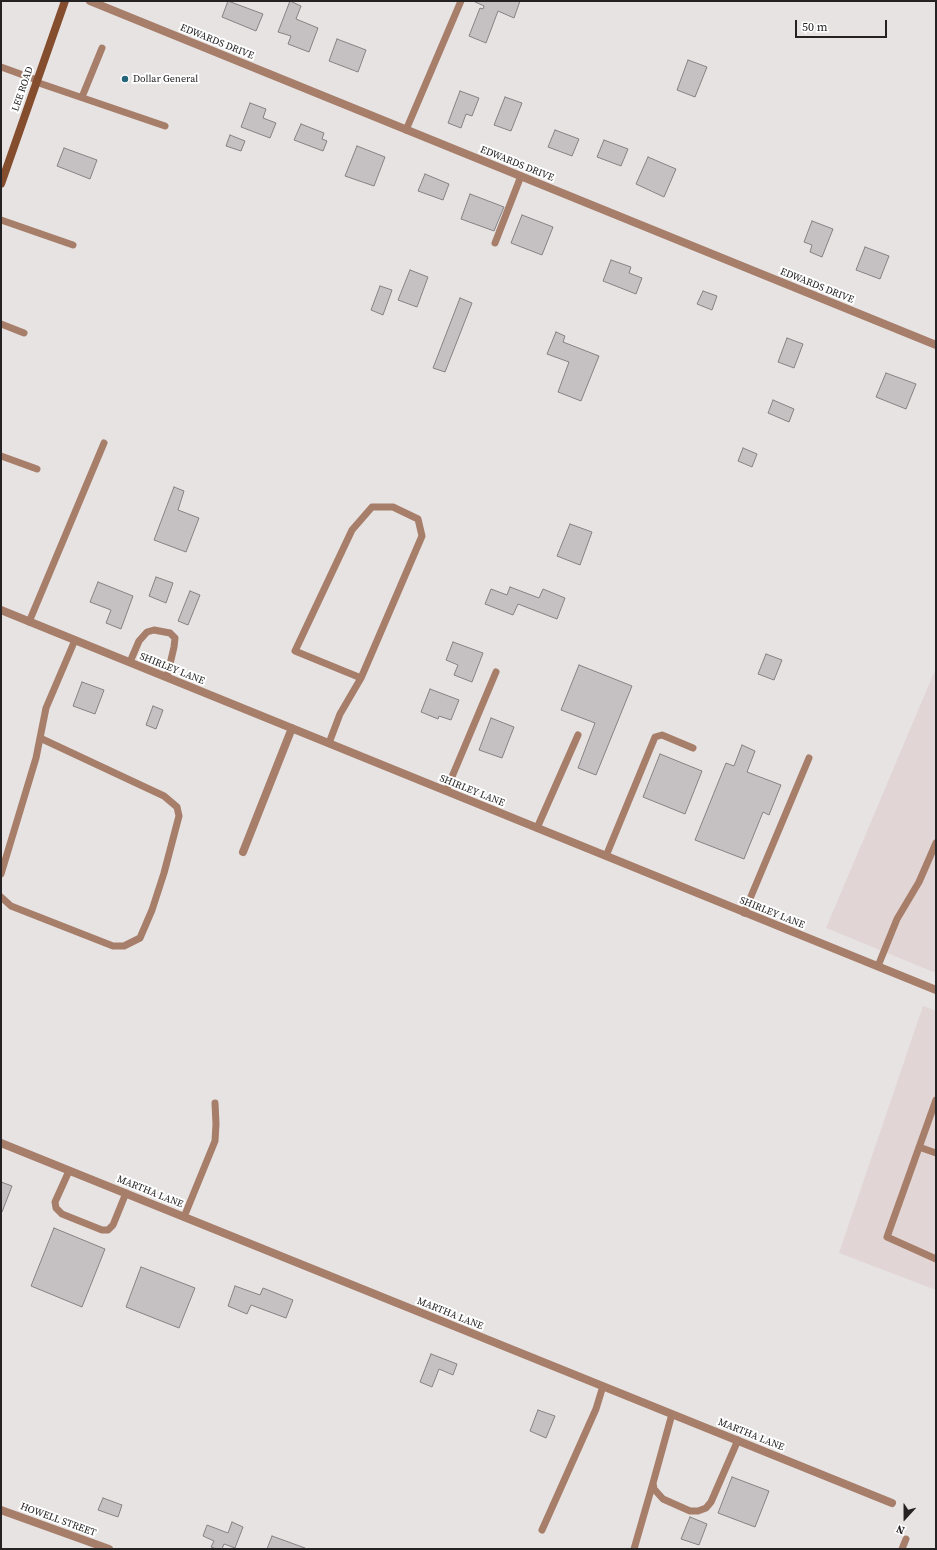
<!DOCTYPE html>
<html>
<head>
<meta charset="utf-8">
<style>
  body { margin:0 }
  #map { position:relative; width:937px; height:1550px; overflow:hidden; background:#e7e3e3; font-family:"Source Serif 4",serif }
  canvas { display:block }
  .frame { position:absolute; inset:0; border:2px solid #242222; pointer-events:none }
  .north { position:absolute; left:885px; top:1498px; width:40px; height:40px; -webkit-text-stroke:3px #fff; paint-order:stroke; rotate:201deg; font-size:11px; font-weight:700; line-height:16px; text-align:center; color:#242222 }
  .north::after { content:''; display:block; margin:auto; width:14px; height:18px; background:#242222; clip-path:polygon(50% 0,100% 100%,50% 72%,0 100%) }
  .scale { position:absolute; left:795px; top:20px; width:92px; height:18px; box-sizing:border-box; border:2px solid #242222; border-top:0; padding-left:5px; font-size:12px; line-height:14px; white-space:nowrap; color:#242222; -webkit-text-stroke:3px #fff; paint-order:stroke }
</style>
</head>
<body>
<div id="map">
<canvas width="937" height="1550"></canvas>
<div class="frame"></div>
<div class="north">N</div>
<div class="scale">50 m</div>
</div>
<script>
const context = document.querySelector('canvas').getContext('2d');
context.lineJoin = 'round';
function fill(path, color) {
  context.fillStyle = color;
  context.fill(path, 'evenodd');
}
function shape(rows) {
  const path = new Path2D();
  for (const r of rows) {
    path.moveTo(r[0], r[1]);
    for (let i = 2; i < r.length; i += 2) path.lineTo(r[i], r[i + 1]);
  }
  return path;
}
function trace(path, color, width, dash) {
  context.strokeStyle = color;
  context.lineWidth = width;
  context.lineCap = dash ? 'butt' : 'round';
  context.setLineDash(dash || []);
  context.stroke(path);
}
function label(font, color, halo, rows, align = 'center') {
  context.font = font + ' "Source Serif 4",serif';
  context.lineWidth = 4;
  context.setLineDash([]);
  context.textBaseline = 'middle';
  context.strokeStyle = halo;
  context.fillStyle = color;
  for (const [text, x, y, turn = 0] of rows) {
    context.save();
    context.translate(x, y);
    context.rotate((+turn || 0) * Math.PI / 180);
    context.textAlign = isNaN(turn) ? turn : align;
    if (halo) context.strokeText(text, 0, 0);
    context.fillText(text, 0, 0);
    context.restore();
  }
}
fill(shape([
  [936,668,936,973,826,928],
  [923,1006,936,1011,936,1290,839,1253]
]), '#e2d5d5');
const building = shape([
  [228,1,263,14,256,31,222,17,228,1],
  [290,1,301,6,296,19,318,28,309,52,288,44,291,36,278,32,290,1],
  [473,1,520,1,514,18,498,11,486,43,469,36,480,8,483,9,484,6,473,1],
  [337,39,366,50,358,72,329,61,337,39],
  [688,60,707,67,695,97,677,90,688,60],
  [460,91,479,98,472,116,466,114,461,128,448,123,460,91],
  [505,97,522,103,511,131,494,125,505,97],
  [250,103,266,109,263,118,276,123,270,138,241,127,250,103],
  [301,124,324,133,322,139,327,141,323,151,294,140,301,124],
  [555,130,579,139,572,156,548,147,555,130],
  [230,135,245,141,241,151,226,146,230,135],
  [604,140,628,149,621,166,597,157,604,140],
  [357,146,385,157,374,186,345,176,357,146],
  [64,148,97,160,90,179,57,166,64,148],
  [648,157,676,169,664,197,636,184,648,157],
  [425,174,449,184,443,200,418,191,425,174],
  [470,194,504,207,494,231,461,219,470,194],
  [522,215,553,227,542,255,511,243,522,215],
  [812,221,833,229,822,257,810,252,812,245,804,242,812,221],
  [865,247,889,256,880,279,856,270,865,247],
  [611,260,631,267,629,273,642,278,636,294,603,281,611,260],
  [410,270,428,277,417,307,398,300,410,270],
  [380,286,392,290,383,315,371,310,380,286],
  [703,291,717,296,712,310,697,304,703,291],
  [460,298,472,303,445,372,433,368,460,298],
  [556,332,565,336,563,342,599,356,581,401,558,392,569,362,547,354,556,332],
  [787,338,803,344,794,368,778,362,787,338],
  [886,373,916,384,906,409,876,397,886,373],
  [773,400,794,409,789,422,768,413,773,400],
  [743,448,757,454,752,467,738,461,743,448],
  [174,487,184,491,178,510,199,518,186,552,154,540,174,487],
  [570,524,592,532,580,565,557,556,570,524],
  [156,577,173,583,166,603,149,596,156,577],
  [98,582,133,596,121,629,106,623,111,610,90,602,98,582],
  [510,587,539,598,543,589,565,598,557,619,518,604,513,615,485,604,491,589,507,595,510,587],
  [190,591,200,595,188,625,178,621,190,591],
  [453,642,483,653,472,682,454,675,458,665,446,660,453,642],
  [766,654,782,660,774,680,758,674,766,654],
  [579,665,632,686,596,775,578,768,595,723,561,710,579,665],
  [82,682,104,690,95,714,73,706,82,682],
  [430,689,459,700,451,720,439,716,438,719,421,712,430,689],
  [153,706,163,710,156,729,146,725,153,706],
  [491,718,514,727,502,758,479,750,491,718],
  [742,745,755,751,747,772,781,785,769,815,763,812,744,859,695,840,726,763,734,766,742,745],
  [660,754,702,771,685,814,643,797,660,754],
  [1,1182,12,1186,2,1212,1,1212,1,1182],
  [54,1228,105,1249,82,1307,31,1286,54,1228],
  [141,1267,195,1288,179,1328,126,1307,141,1267],
  [235,1286,260,1295,263,1288,293,1300,286,1318,251,1305,247,1314,228,1306,235,1286],
  [431,1354,457,1364,453,1375,439,1369,432,1387,420,1382,431,1354],
  [538,1410,555,1416,546,1438,530,1431,538,1410],
  [732,1477,769,1491,755,1527,718,1513,732,1477],
  [103,1498,122,1505,118,1517,98,1510,103,1498],
  [690,1517,707,1524,699,1545,681,1539,690,1517],
  [232,1522,243,1527,235,1548,224,1544,222,1549,216,1549,211,1547,214,1541,203,1536,207,1525,228,1533,232,1522],
  [272,1536,305,1548,304,1549,267,1549,272,1536]
]);
fill(building, '#c5c1c3');
trace(building, '#858283', 1);
trace(shape([
  [1,67,37,80],
  [36,82,165,126],
  [82,97,102,48],
  [406,130,461,1],
  [1,220,73,245],
  [495,243,521,176],
  [1,324,24,333],
  [1,456,37,469],
  [29,622,104,443],
  [130,662,139,641,147,632,154,630,170,633,175,638,174,647,167,677],
  [329,743,340,714,361,678,422,536,418,519,393,507,372,507,352,530,295,651,361,678],
  [446,791,496,672],
  [537,828,578,735],
  [606,856,655,737,662,735,693,748],
  [1,874,36,758,46,708,75,640],
  [1,897,11,906,113,946,124,946,140,938,152,910,164,873,179,816,177,807,164,796,40,738],
  [744,913,809,758],
  [878,966,897,919,919,882,936,843],
  [936,1100,887,1237,936,1259],
  [919,1147,936,1153],
  [69,1171,55,1202,56,1208,62,1214,102,1230,108,1230,113,1225,126,1193],
  [184,1217,215,1141,216,1124,215,1103],
  [672,1414,653,1483,654,1489,663,1499,690,1511,698,1511,706,1508,711,1502,738,1440],
  [542,1530,596,1409,603,1386],
  [634,1549,653,1483],
  [902,1549,906,1539]
]), '#a67e6a', 7);
trace(shape([
  [90,1,936,345],
  [1,610,936,990],
  [243,852,292,728],
  [1,1143,892,1503],
  [1,1510,109,1549]
]), '#a67e6a', 8);
trace(shape([
  [1,184,65,1]
]), '#844d2e', 8);
for (const [x, y, r, color] of [
  [125,79,4,"#246579"]
]) {
  const dot = new Path2D();
  dot.arc(x, y, r, 0, 2 * Math.PI);
  context.fillStyle = color;
  context.fill(dot);
  trace(dot, '#fff', 1.5);
}
label('10px', '#242222', '#fff', [
  ["EDWARDS DRIVE",217,42,22],
  ["LEE ROAD",23,89,-71],
  ["EDWARDS DRIVE",517,164,22],
  ["EDWARDS DRIVE",817,286,22],
  ["SHIRLEY LANE",172,669,22],
  ["SHIRLEY LANE",472,791,22],
  ["SHIRLEY LANE",772,913,22],
  ["MARTHA LANE",150,1192,22],
  ["MARTHA LANE",450,1314,22],
  ["MARTHA LANE",751,1435,22],
  ["HOWELL STREET",58,1520,20]
]);
label('10px', '#242222', '#fff', [
  ["Dollar General",133,79]
], 'left');
</script>
</body>
</html>
